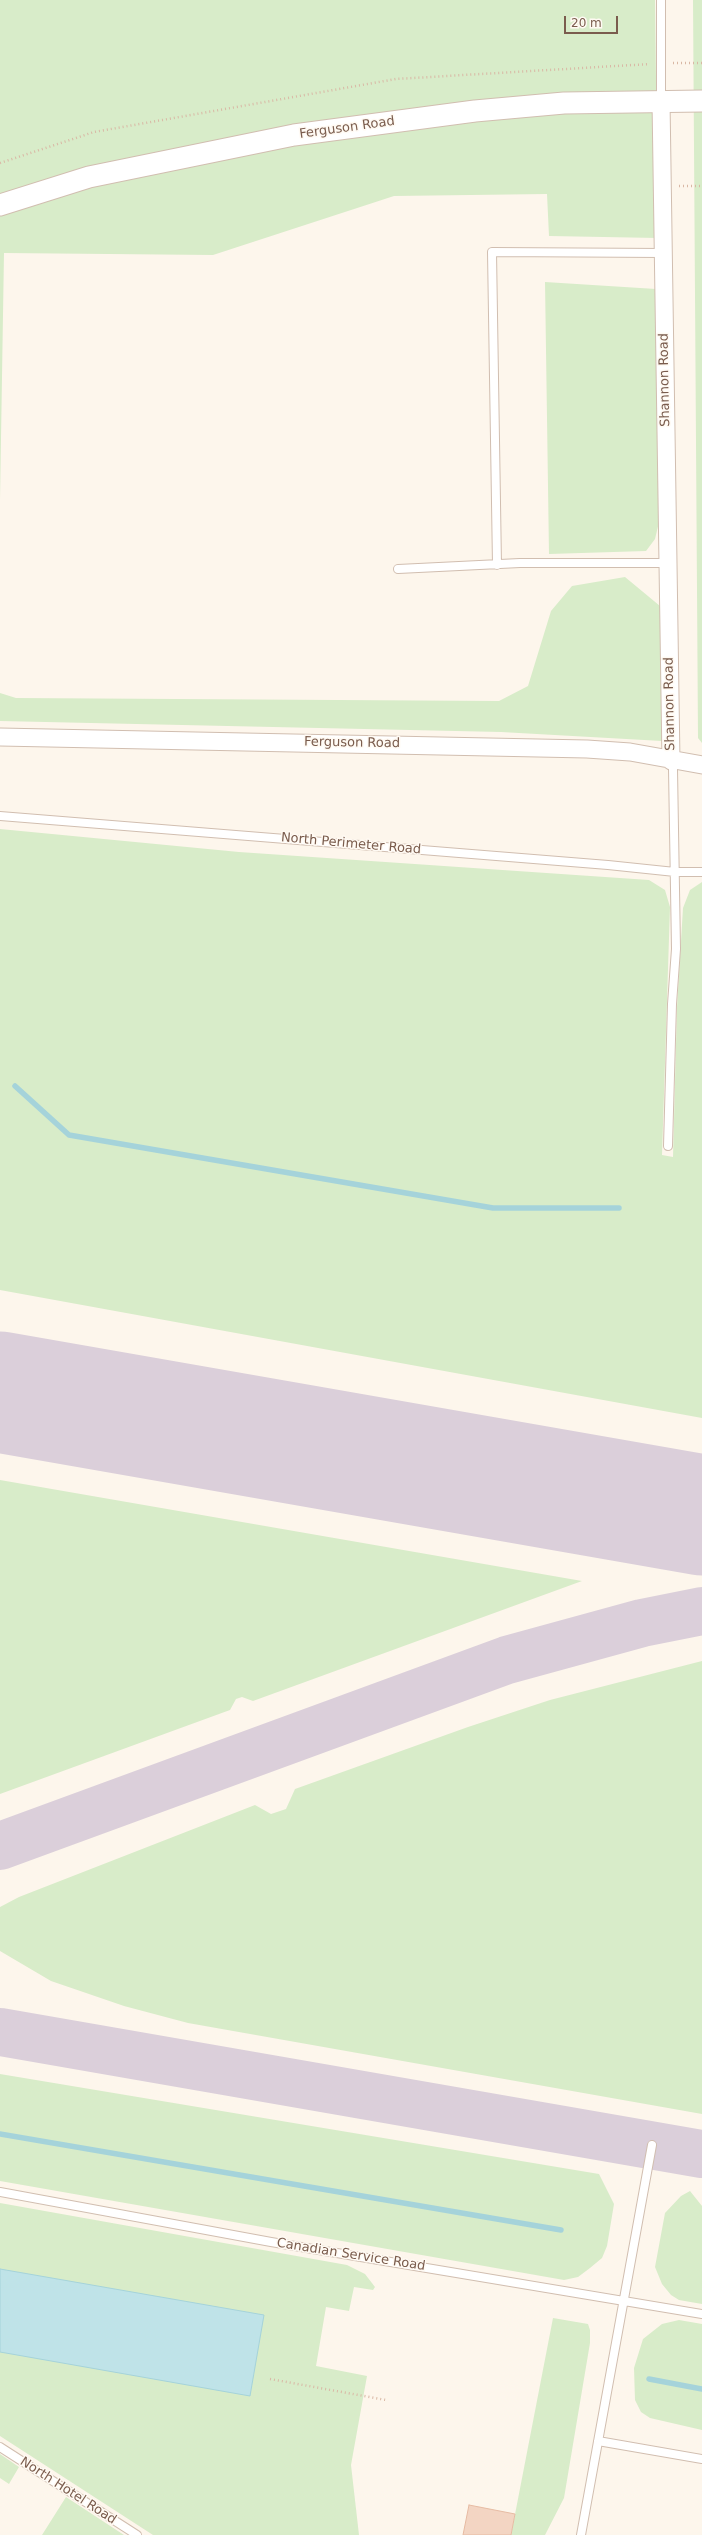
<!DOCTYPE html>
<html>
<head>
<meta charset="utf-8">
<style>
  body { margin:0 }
  #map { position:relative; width:702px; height:2535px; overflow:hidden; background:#fdf6ec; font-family:"DejaVu Sans",sans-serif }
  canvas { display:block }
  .scale { position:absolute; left:564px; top:16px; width:54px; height:18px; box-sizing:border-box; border:2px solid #7a5c4d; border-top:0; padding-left:5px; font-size:12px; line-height:14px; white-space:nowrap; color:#7a5c4d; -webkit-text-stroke:3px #fffaf3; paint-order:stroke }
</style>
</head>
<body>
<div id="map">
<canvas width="702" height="2535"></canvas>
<div class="scale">20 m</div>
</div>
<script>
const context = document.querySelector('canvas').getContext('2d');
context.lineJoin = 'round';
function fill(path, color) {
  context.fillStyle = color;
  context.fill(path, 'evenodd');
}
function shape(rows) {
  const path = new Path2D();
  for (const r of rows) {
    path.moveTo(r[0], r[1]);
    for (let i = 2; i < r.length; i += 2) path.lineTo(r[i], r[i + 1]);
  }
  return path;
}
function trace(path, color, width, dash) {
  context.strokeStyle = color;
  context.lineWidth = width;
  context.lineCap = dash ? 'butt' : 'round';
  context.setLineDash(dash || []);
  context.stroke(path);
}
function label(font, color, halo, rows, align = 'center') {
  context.font = font + ' "DejaVu Sans",sans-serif';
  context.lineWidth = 3;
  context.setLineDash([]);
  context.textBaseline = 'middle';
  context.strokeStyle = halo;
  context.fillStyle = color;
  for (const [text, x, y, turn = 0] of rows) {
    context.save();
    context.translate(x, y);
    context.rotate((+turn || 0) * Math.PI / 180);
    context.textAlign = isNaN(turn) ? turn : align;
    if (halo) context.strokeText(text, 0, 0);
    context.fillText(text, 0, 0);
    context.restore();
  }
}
fill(shape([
  [0,0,655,0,658,238,549,236,547,194,394,196,213,255,4,253,0,500],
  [693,0,702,0,702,743,698,738],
  [545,282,656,289,660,518,655,539,646,551,549,554],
  [625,577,660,606,662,741,501,732,0,721,0,693,16,698,499,701,528,686,551,611,572,586],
  [0,829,239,852,649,880,665,890,670,907,662,1155,673,1157,677,1007,683,908,690,890,702,882,702,1418,0,1290],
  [0,1480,582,1581,253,1701,242,1697,236,1699,230,1710,0,1794],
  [702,1661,702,2114,188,2023,124,2006,51,1981,0,1951,0,1907,19,1897,255,1805,271,1814,286,1809,295,1789,468,1727,550,1700],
  [0,2074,599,2174,614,2204,607,2246,602,2258,590,2268,578,2277,564,2280,0,2181],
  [690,2191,702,2206,702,2304,679,2300,671,2295,662,2284,655,2267,665,2213,681,2196],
  [0,2203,347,2265,365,2274,375,2287,373,2290,354,2287,349,2311,326,2307,316,2366,367,2376,351,2465,359,2535,153,2535,0,2436],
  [553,2318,588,2324,590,2330,590,2343,564,2498,545,2535,511,2535],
  [679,2320,702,2324,702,2430,650,2418,641,2412,635,2400,634,2368,643,2339,662,2324],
  [0,2454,19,2467,9,2484,0,2478],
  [66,2497,124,2535,42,2535]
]), '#d8ecc9');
const water = shape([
  [0,2269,264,2315,250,2396,0,2352,0,2269]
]);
fill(water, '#bfe3e8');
trace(water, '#a5d3da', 1);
trace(shape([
  [15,1086,69,1135,493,1208,619,1208],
  [0,2134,561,2230],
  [649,2379,702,2389]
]), '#a5d3da', 5.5);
trace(shape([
  [0,1846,507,1660,642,1623,702,1611],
  [0,2032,702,2154]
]), '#dbcfda', 48);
trace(shape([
  [0,1392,702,1515]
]), '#dbcfda', 121);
const building = shape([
  [469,2505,515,2514,511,2535,463,2535,469,2505]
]);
fill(building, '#f3d5c3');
trace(building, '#e6bba3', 1);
const service = shape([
  [661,0,661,101],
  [497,565,492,252,664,253],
  [398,569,520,563,668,563],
  [0,816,608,865,675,872,702,872],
  [668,1146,672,1004,676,949,673,769,671,761],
  [0,2192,271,2242,702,2314],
  [598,2441,702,2459],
  [0,2447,137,2535],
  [581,2535,652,2145]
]);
const minor = shape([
  [661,101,671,761],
  [0,737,587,749,630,752,702,765]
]);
const tertiary = shape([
  [0,205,89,177,294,135,475,111,564,103,702,101]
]);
trace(service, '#d1beb0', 10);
trace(minor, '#d1beb0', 19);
trace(tertiary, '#d1beb0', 23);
trace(shape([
  [673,63,702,63],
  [0,163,94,132,396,79,650,64],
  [679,186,702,186],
  [270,2379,386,2400]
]), '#d9b8a5', 2.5, [1, 3]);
trace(service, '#fff', 8);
trace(minor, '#fff', 17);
trace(tertiary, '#fff', 21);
label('13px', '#7a5c4d', '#fffaf3', [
  ["Ferguson Road",347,128,-8],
  ["Shannon Road",665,380,-91],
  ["Shannon Road",670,704,-91],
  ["Ferguson Road",352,743,1],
  ["North Perimeter Road",351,844,5],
  ["Canadian Service Road",351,2255,9],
  ["North Hotel Road",68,2491,33]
]);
</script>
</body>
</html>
